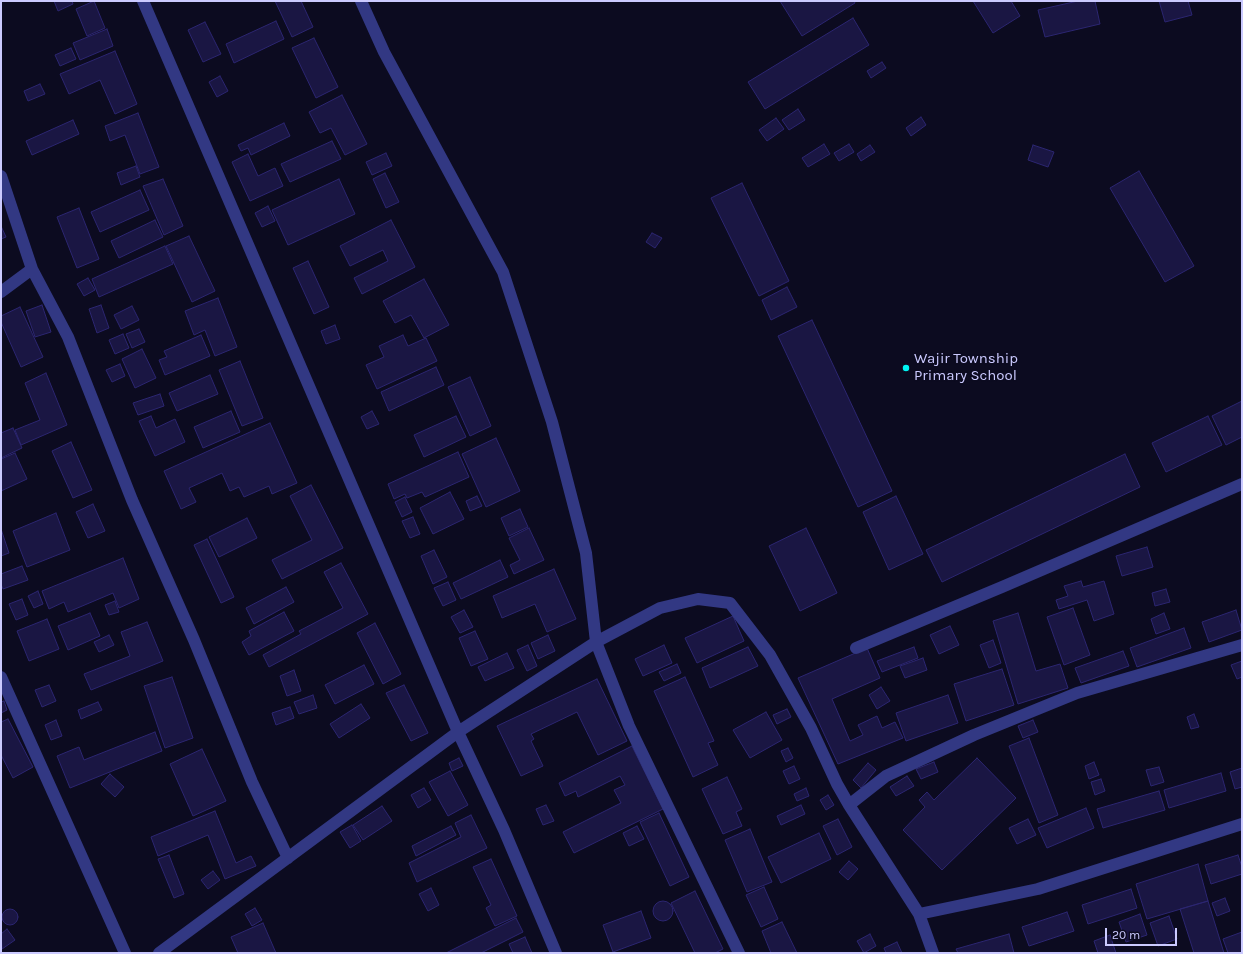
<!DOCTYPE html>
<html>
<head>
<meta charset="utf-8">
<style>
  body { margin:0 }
  #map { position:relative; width:1243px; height:954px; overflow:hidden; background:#0c0b20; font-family:Karla,sans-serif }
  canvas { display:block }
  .frame { position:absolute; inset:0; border:2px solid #cbcaff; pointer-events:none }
  .scale { position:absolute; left:1105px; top:928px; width:72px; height:18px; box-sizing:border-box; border:2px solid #cbcaff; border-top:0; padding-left:5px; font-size:12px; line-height:14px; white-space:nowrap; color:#cbcaff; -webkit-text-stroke:3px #0c0b20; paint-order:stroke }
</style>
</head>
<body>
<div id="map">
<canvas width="1243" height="954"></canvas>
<div class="frame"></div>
<div class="scale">20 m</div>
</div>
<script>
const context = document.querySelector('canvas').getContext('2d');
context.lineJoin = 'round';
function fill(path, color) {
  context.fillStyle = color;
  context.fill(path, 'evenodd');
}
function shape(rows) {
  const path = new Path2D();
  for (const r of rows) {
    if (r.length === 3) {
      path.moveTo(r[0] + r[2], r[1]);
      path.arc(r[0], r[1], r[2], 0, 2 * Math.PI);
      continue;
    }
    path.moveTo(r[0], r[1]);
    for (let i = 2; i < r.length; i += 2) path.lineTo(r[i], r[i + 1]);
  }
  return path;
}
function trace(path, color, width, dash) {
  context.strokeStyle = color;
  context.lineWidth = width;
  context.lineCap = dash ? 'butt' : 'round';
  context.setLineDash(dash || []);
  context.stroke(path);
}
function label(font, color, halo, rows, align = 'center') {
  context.font = font + ' Karla,sans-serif';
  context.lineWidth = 3;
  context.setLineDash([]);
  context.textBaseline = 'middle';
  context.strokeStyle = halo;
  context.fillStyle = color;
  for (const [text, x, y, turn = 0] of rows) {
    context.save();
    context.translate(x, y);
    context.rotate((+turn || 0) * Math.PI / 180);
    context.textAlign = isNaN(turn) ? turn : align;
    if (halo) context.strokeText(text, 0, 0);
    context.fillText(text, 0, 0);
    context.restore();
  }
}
const building = shape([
  [54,1,72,1,73,4,58,11,54,1],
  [94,1,105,28,87,36,76,9,94,1],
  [275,1,301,1,313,27,292,37,275,1],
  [780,1,854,1,855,3,802,36,780,1],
  [973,1,1011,1,1020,16,993,33,973,1],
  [1078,1,1095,1,1100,24,1045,37,1038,10,1078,1],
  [1159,1,1188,1,1192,15,1165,22,1159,1],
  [853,18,869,45,765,109,748,82,853,18],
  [276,21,284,39,234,63,226,44,276,21],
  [205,22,221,54,203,62,188,30,205,22],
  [107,29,113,46,80,60,73,43,107,29],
  [314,38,338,87,316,98,292,48,314,38],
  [71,48,76,59,60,66,55,55,71,48],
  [115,51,137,104,115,114,100,80,69,94,60,74,115,51],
  [882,62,886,68,871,78,867,71,882,62],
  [220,76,228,91,217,97,209,82,220,76],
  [40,84,45,94,28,101,24,91,40,84],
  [342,95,367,144,345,155,331,128,320,133,309,112,342,95],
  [798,109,805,120,789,130,782,120,798,109],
  [138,113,159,167,140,174,125,135,110,141,105,126,138,113],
  [921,117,926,125,911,136,906,128,921,117],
  [776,118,784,129,767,141,759,130,776,118],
  [73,120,79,134,32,155,26,141,73,120],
  [284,123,290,136,251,155,248,148,241,151,238,145,284,123],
  [332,141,341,159,290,182,281,164,332,141],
  [824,144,830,154,808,167,802,158,824,144],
  [849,144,854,152,839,161,834,153,849,144],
  [870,145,875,152,861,161,857,154,870,145],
  [1033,145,1054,152,1048,167,1028,160,1033,145],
  [386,153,392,166,372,175,366,162,386,153],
  [248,154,258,176,275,168,283,186,250,201,232,162,248,154],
  [136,166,140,177,121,185,117,173,136,166],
  [1139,171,1194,266,1165,282,1110,188,1139,171],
  [385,173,399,202,386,208,373,179,385,173],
  [163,179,183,226,164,235,143,186,163,179],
  [339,179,355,214,288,245,272,210,339,179],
  [742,183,789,281,759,296,711,198,742,183],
  [140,190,149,210,100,232,91,212,140,190],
  [268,206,275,221,262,227,255,213,268,206],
  [79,208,99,259,77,268,57,217,79,208],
  [155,220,163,237,119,258,111,241,155,220],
  [391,220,415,267,362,294,354,278,388,261,383,250,350,266,340,246,391,220],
  [1,226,6,237,1,239,1,226],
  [652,233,662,238,655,248,646,242,652,233],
  [189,236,215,291,192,302,166,246,189,236],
  [165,246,173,264,99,297,92,279,165,246],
  [308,261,329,307,314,314,293,268,308,261],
  [88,278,95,290,84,296,77,284,88,278],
  [424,279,449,325,424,338,411,315,395,323,383,301,424,279],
  [787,287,797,307,771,320,762,300,787,287],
  [218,298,237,347,215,356,205,330,194,335,185,311,218,298],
  [42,305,51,332,35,337,26,311,42,305],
  [101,305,109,328,97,333,89,309,101,305],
  [132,306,139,320,121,329,114,315,132,306],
  [20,307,43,357,21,367,1,322,1,316,20,307],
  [812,320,892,491,858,507,778,336,812,320],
  [335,325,340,339,326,344,321,331,335,325],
  [139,329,145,342,132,348,126,334,139,329],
  [123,334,129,348,115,354,109,340,123,334],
  [201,335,210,356,165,375,159,360,167,357,164,351,201,335],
  [403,335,408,346,426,338,437,361,377,389,366,365,384,357,379,346,403,335],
  [142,349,156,378,135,388,122,359,142,349],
  [240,361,263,418,242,426,219,370,240,361],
  [120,364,125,376,112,382,106,370,120,364],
  [436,367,444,385,389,411,381,392,436,367],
  [46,373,67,425,21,445,15,430,40,420,25,383,46,373],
  [210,375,218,394,177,411,169,393,210,375],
  [470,377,491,426,470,436,448,387,470,377],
  [160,394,164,406,138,415,133,403,160,394],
  [1242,401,1242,437,1226,445,1212,416,1242,401],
  [231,411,240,432,203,448,194,427,231,411],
  [372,411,379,424,367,429,361,417,372,411],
  [151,416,156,428,175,419,185,442,155,456,139,421,151,416],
  [456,416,466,437,424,457,414,435,456,416],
  [1208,416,1222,445,1166,472,1152,443,1208,416],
  [270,423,297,483,272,494,269,486,244,497,239,487,230,491,222,473,189,488,196,502,181,509,164,471,270,423],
  [13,428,22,448,1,458,1,433,13,428],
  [496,438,520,491,486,507,462,454,496,438],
  [71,442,92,490,73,498,52,451,71,442],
  [458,452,469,477,425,497,422,492,407,498,405,494,394,499,388,484,458,452],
  [15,453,27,479,1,491,1,459,15,453],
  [1125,454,1140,487,942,582,926,550,1125,454],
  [311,485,343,548,282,579,272,560,312,540,290,496,311,485],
  [450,492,464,519,433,534,420,508,450,492],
  [477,496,482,506,470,511,466,501,477,496],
  [896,496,923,554,889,570,863,512,896,496],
  [405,497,412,512,402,517,395,502,405,497],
  [93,504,105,531,88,538,76,512,93,504],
  [520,509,528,527,509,536,501,518,520,509],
  [56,513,70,550,27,567,13,531,56,513],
  [413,517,420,534,410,538,402,521,413,517],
  [247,518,257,538,219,557,209,537,247,518],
  [529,528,544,560,514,574,510,565,520,560,509,538,529,528],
  [806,528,837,593,800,611,769,546,806,528],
  [2,532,9,553,1,556,1,533,2,532],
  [207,539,234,597,221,603,194,545,207,539],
  [1147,547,1153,567,1122,576,1116,556,1147,547],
  [434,550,447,577,433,584,421,556,434,550],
  [123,558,139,599,119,608,113,593,68,612,64,602,49,609,42,591,123,558],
  [500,560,508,577,461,599,453,583,500,560],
  [341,563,368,614,269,667,263,655,301,634,299,631,343,608,324,572,341,563],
  [22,566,28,580,3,589,1,584,1,574,22,566],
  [554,569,576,619,547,632,535,604,502,618,493,596,554,569],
  [1081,581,1083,587,1104,581,1114,614,1094,621,1087,600,1059,609,1056,600,1068,596,1064,586,1081,581],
  [448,582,456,600,443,606,434,588,448,582],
  [286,587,294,602,254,624,246,608,286,587],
  [1166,589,1170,602,1155,606,1152,593,1166,589],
  [38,591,43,604,34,608,28,596,38,591],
  [22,599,28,615,16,620,9,604,22,599],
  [115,601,119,612,109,615,105,605,115,601],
  [1073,608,1090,655,1064,665,1047,617,1073,608],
  [464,610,473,627,460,633,451,617,464,610],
  [1236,610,1242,630,1209,642,1202,622,1236,610],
  [284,612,294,631,249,655,242,642,251,636,249,631,284,612],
  [90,613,100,636,68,650,58,626,90,613],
  [1018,613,1036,671,1060,664,1068,688,1018,704,993,621,1018,613],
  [1164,613,1170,629,1156,634,1151,619,1164,613],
  [733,616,744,641,697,663,685,638,733,616],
  [47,619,59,649,29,661,17,631,47,619],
  [147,622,163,661,91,690,84,674,130,656,121,632,147,622],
  [375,623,401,674,383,684,357,633,375,623],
  [950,626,959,645,939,654,930,635,950,626],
  [1184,628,1191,648,1137,667,1130,648,1184,628],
  [475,631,488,659,471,666,459,638,475,631],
  [109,635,114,645,99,652,94,642,109,635],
  [548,635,555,651,538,659,531,643,548,635],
  [993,640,1001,663,989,668,980,645,993,640],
  [528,645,537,666,527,671,517,650,528,645],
  [664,645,672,663,643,676,635,659,664,645],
  [748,647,758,666,710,688,702,668,748,647],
  [914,647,918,658,882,672,877,661,914,647],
  [867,648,880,678,832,699,850,741,863,735,858,725,877,716,882,728,895,722,903,738,838,764,798,678,867,648],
  [1123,651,1129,666,1081,683,1075,668,1123,651],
  [507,653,514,668,485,681,478,667,507,653],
  [923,658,927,670,905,678,900,666,923,658],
  [1242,661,1242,677,1237,679,1231,665,1242,661],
  [677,664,681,673,664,681,659,672,677,664],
  [364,665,374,684,335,704,325,685,364,665],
  [1002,669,1014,705,966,721,954,684,1002,669],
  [294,670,301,691,287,696,280,676,294,670],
  [172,677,193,738,165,748,144,686,172,677],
  [685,677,714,741,708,743,718,765,693,777,654,691,685,677],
  [597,679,627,741,598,755,577,712,531,734,534,739,531,741,543,766,521,776,497,726,597,679],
  [49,685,56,701,42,707,35,690,49,685],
  [404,685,428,733,411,741,386,693,404,685],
  [881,687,890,701,877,709,869,695,881,687],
  [313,695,317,708,299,714,294,702,313,695],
  [948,695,958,723,906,741,896,713,948,695],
  [4,701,7,710,1,713,1,702,4,701],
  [98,702,102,710,81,719,78,710,98,702],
  [361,704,370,718,339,738,330,724,361,704],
  [290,707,294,718,276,725,272,713,290,707],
  [787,709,791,717,777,724,773,715,787,709],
  [766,712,782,740,750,758,733,730,766,712],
  [1194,714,1199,727,1191,729,1187,717,1194,714],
  [8,719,33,767,13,778,1,755,1,722,8,719],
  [56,720,62,736,51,740,45,725,56,720],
  [1033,720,1038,732,1023,738,1018,726,1033,720],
  [155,732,162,751,70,788,57,756,79,747,84,760,155,732],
  [1029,738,1058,815,1039,823,1009,746,1029,738],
  [632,746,663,809,574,853,563,832,621,803,614,790,625,785,620,776,578,797,576,791,565,796,559,783,632,746],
  [788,748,793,758,786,762,781,751,788,748],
  [202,749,226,801,193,816,170,764,202,749],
  [459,758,463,766,452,771,449,763,459,758],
  [977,758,1016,798,942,870,903,830,925,807,919,800,927,792,934,800,977,758],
  [934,762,938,772,921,779,916,769,934,762],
  [1094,762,1099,775,1089,779,1085,766,1094,762],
  [868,763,876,770,861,788,853,780,868,763],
  [794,766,800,779,789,784,783,771,794,766],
  [1159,767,1164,782,1151,786,1146,770,1159,767],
  [1242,768,1242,787,1235,789,1230,772,1242,768],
  [450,771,468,805,448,816,429,782,450,771],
  [1221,773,1226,791,1169,808,1164,790,1221,773],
  [110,774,124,787,115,797,101,784,110,774],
  [907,776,914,786,896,796,890,787,907,776],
  [727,777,742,809,736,812,742,826,723,834,702,789,727,777],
  [1101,779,1105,791,1095,795,1091,782,1101,779],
  [424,788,431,800,418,808,411,795,424,788],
  [806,788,809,796,797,801,794,794,806,788],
  [1159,791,1165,810,1103,828,1097,809,1159,791],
  [828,795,834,805,826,810,820,800,828,795],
  [546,805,554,821,543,825,536,809,546,805],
  [801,805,805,814,781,825,777,816,801,805],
  [382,806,392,821,363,840,353,825,382,806],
  [1086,808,1094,828,1047,848,1038,828,1086,808],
  [215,811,236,863,251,856,256,866,225,879,208,835,158,856,151,837,215,811],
  [659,813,689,877,670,886,640,822,659,813],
  [471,815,487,848,417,882,409,863,461,837,455,823,471,815],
  [838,819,852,847,837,855,823,826,838,819],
  [1028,819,1036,835,1017,844,1009,828,1028,819],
  [352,825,361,841,350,848,340,832,352,825],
  [451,826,456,835,416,856,412,846,451,826],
  [637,826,644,839,629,846,623,833,637,826],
  [750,829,772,882,747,892,725,840,750,829],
  [819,833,831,859,781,883,768,857,819,833],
  [169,855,184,894,174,898,158,859,169,855],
  [1238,855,1242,867,1242,874,1211,884,1205,865,1238,855],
  [491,859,517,916,495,926,486,908,491,905,473,867,491,859],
  [849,861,858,869,848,880,839,872,849,861],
  [1198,864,1208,901,1147,919,1136,884,1198,864],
  [213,871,220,880,208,889,201,880,213,871],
  [764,887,778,919,761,927,746,895,764,887],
  [431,888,439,905,428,911,419,894,431,888],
  [1131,889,1137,908,1088,924,1082,905,1131,889],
  [695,891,723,949,715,953,695,953,671,903,695,891],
  [1225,898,1230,911,1217,916,1212,903,1225,898],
  [1208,901,1224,953,1194,953,1180,909,1208,901],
  [663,911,10],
  [255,908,262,920,252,926,245,914,255,908],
  [10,917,8],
  [641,911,651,938,613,952,603,925,641,911],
  [1067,912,1074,931,1029,946,1022,927,1067,912],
  [1140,914,1147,935,1126,942,1119,922,1140,914],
  [1169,916,1177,939,1158,946,1150,923,1169,916],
  [516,918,523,932,481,953,446,953,516,918],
  [782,922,797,953,771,953,762,931,782,922],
  [263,923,276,953,238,953,231,937,263,923],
  [7,929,15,940,2,949,1,934,7,929],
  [1242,932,1242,953,1228,953,1223,939,1242,932],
  [870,934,876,946,864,953,857,941,870,934],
  [1009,934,1014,953,958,953,956,949,1009,934],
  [1110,935,1116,953,1098,953,1094,941,1110,935],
  [525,937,532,953,513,953,509,944,525,937],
  [897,942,902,953,886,953,884,948,897,942]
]);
fill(building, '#1a1643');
trace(building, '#2c2671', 1);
trace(shape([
  [143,1,458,732,504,830,556,953],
  [361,1,384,52,503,272,552,422,586,553,596,642,629,726,739,953],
  [1,176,32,269,68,337,132,500,194,640,252,782,288,858],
  [1,292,32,269],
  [856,648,1002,587,1242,484],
  [1,677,125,953],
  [849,805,886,776,974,735,1077,693,1242,645],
  [919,914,1038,889,1242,824],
  [159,953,458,732,596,642,660,608,698,599,730,603,770,655,811,728,837,784,849,805,919,914,933,953]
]), '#323883', 12);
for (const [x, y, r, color] of [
  [906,368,4,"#00f5f3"]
]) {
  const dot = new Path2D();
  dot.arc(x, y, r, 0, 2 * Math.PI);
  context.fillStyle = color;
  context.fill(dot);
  trace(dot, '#0c0b20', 1.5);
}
label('15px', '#cbcaff', '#0c0b20', [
  ["Wajir Township",914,359],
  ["Primary School",914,376]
], 'left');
</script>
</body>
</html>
